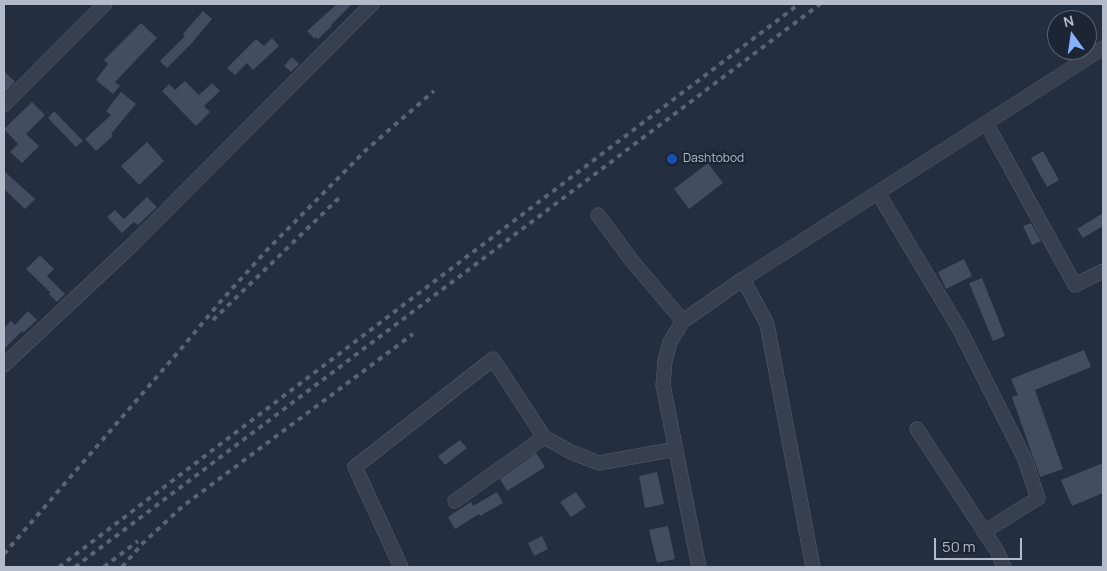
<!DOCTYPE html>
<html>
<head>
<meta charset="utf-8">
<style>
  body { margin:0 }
  #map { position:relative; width:1107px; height:571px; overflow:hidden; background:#232e3e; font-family:Manrope,sans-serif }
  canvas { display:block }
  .frame { position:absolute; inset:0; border:5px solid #b3bbc9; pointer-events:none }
  .north { position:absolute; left:1047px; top:10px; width:50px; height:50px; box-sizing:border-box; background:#1c2533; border:1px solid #58616f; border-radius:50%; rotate:346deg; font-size:14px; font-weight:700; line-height:20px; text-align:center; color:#b3bbc9 }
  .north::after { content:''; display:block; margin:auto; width:18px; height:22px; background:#86b2fb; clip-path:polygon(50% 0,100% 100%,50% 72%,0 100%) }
  .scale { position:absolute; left:934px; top:538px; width:88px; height:22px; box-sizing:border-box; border:2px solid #b3bbc9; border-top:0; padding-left:6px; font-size:15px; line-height:18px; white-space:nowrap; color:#b3bbc9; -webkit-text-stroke:4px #1c2533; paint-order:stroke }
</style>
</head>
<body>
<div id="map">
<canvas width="1107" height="571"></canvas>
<div class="frame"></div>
<div class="north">N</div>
<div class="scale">50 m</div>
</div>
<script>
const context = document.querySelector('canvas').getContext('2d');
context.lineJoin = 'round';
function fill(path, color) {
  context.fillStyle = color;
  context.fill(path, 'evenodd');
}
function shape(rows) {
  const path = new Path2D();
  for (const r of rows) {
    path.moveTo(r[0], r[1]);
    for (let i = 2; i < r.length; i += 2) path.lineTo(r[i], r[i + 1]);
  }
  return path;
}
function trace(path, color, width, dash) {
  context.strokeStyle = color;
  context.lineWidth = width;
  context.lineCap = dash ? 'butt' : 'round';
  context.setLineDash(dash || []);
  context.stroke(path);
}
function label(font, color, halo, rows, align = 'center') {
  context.font = font + ' Manrope,sans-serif';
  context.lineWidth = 4.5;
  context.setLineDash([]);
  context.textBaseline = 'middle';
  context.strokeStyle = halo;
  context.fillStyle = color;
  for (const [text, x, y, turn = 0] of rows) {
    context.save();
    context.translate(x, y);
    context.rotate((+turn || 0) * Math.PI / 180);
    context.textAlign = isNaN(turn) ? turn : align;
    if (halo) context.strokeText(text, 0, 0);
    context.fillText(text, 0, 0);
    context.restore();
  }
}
fill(shape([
  [337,4,352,4,331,25,332,26,318,39,316,37,315,39,307,31],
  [203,11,212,19,191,44,167,68,160,61,185,36,183,34],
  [141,23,157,38,115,82,120,86,113,94,96,80,108,64,104,60],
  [272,38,279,46,253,70,247,63,235,75,227,68,256,39,264,46],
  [292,57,299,64,291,72,284,66],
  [4,71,15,82,4,93],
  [185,81,199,95,212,83,220,91,204,106,210,112,196,126,162,91,169,84,175,90],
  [121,92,136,104,111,134,113,136,96,151,85,139,111,115,106,111],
  [32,102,45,115,26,134,39,146,22,163,10,152,18,144,4,129],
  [54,111,83,141,76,147,48,118],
  [147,142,164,161,139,185,121,166],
  [1043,151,1059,180,1047,187,1031,158],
  [708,163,723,183,689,209,674,189],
  [4,171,35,199,25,209,4,189],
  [147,197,157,207,138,225,134,222,122,233,107,217,115,210,124,219],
  [1103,213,1103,226,1083,238,1077,229],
  [1031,223,1041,241,1032,245,1023,226],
  [40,255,54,269,47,276,65,294,57,302,49,294,50,292,26,269],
  [964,259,972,276,946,289,938,272],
  [982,278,1005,336,993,341,969,283],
  [28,311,37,320,23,333,22,331,4,349,4,328,11,321,15,325],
  [1084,350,1091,367,1035,390,1063,469,1040,477,1012,397,1018,395,1011,379],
  [460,440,467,448,445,465,438,456],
  [536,453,545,467,507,491,500,479],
  [1103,463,1103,493,1072,506,1061,480],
  [657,472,664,504,645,508,639,476],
  [497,492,503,503,480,516,479,514,455,529,448,517,471,502,473,506],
  [576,492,586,507,571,517,560,502],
  [668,526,675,559,657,563,649,530],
  [542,536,548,549,534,556,528,543]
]), '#424e60');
const minor = shape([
  [4,105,105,4],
  [986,123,1075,285,1103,271],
  [878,193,960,330,1024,457,1038,498,984,532],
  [598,215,632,261,683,321],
  [743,279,767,324,813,567],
  [4,365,133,244,372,4],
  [917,429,997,551,1004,567],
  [455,501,544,437,571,452,599,463,676,449],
  [401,567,355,467,493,359,544,437],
  [699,567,663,385,665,361,670,342,683,321,743,279,1103,48]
]);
trace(minor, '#555e6c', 15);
trace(minor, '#37404e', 14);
trace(shape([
  [213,320,342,195],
  [4,554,180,350,221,301,267,250,366,150,434,91],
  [59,567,799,4],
  [75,567,820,4],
  [104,567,138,541],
  [122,567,143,543,183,506,413,334]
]), '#596475', 4, [5, 5]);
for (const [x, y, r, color] of [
  [672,159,6,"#1a4fb4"]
]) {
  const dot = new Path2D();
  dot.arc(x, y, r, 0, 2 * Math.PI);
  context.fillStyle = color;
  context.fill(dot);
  trace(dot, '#1c2533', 2);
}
label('12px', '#b3bbc9', '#1c2533', [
  ["Dashtobod",683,159]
], 'left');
</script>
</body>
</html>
